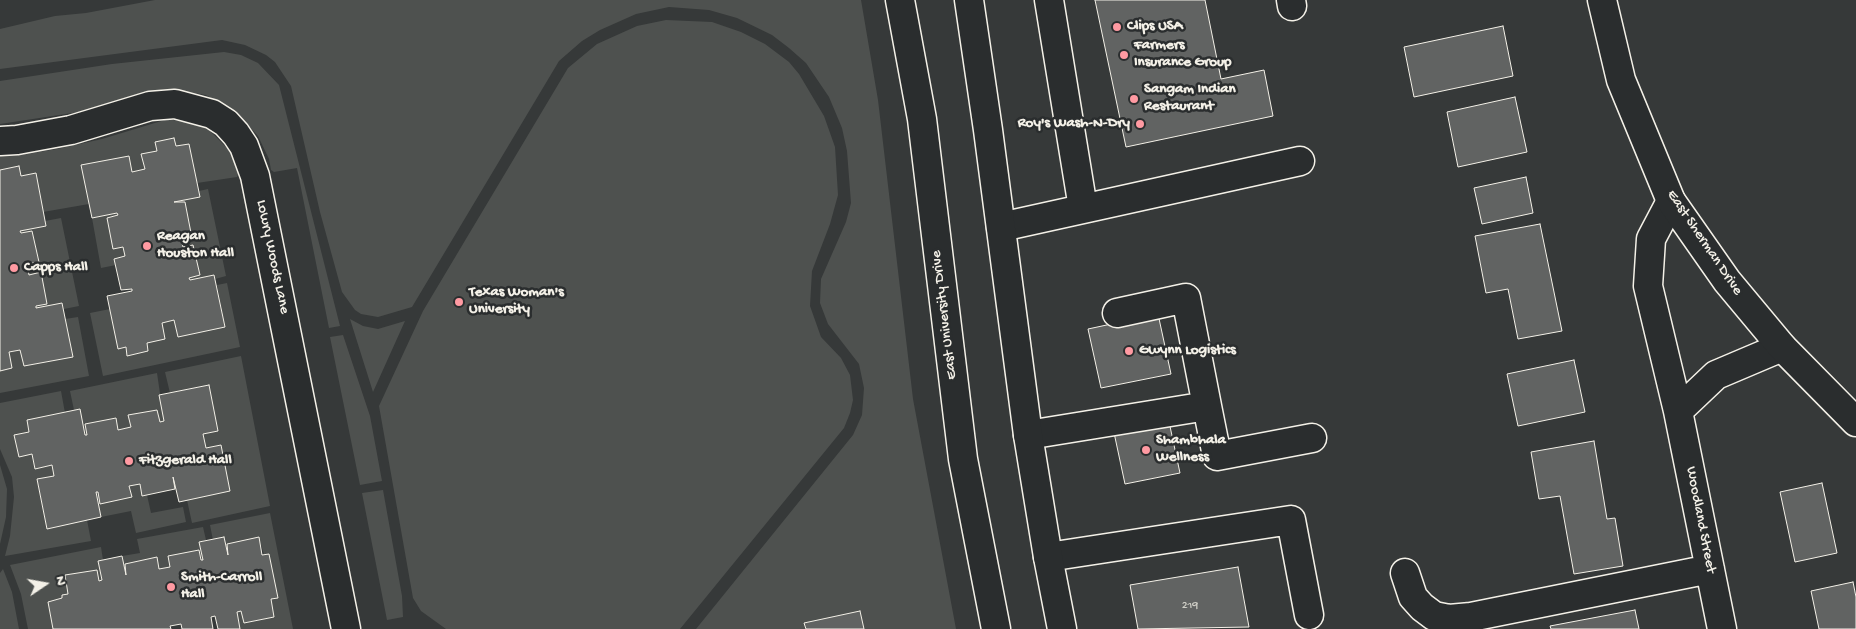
<!DOCTYPE html>
<html>
<head>
<meta charset="utf-8">
<style>
  body { margin:0 }
  #map { position:relative; width:1856px; height:629px; overflow:hidden; background:#363939; font-family:"Gochi Hand",sans-serif }
  canvas { display:block }
  .north { position:absolute; left:20px; top:559px; width:50px; height:50px; -webkit-text-stroke:4px #2a2d2e; paint-order:stroke; rotate:78deg; font-size:14px; font-weight:700; line-height:20px; text-align:center; color:#f4f1e8 }
  .north::after { content:''; display:block; margin:auto; width:18px; height:22px; background:#f4f1e8; clip-path:polygon(50% 0,100% 100%,50% 72%,0 100%) }
</style>
</head>
<body>
<div id="map">
<canvas width="1856" height="629"></canvas>
<div class="north">N</div>
</div>
<script>
const context = document.querySelector('canvas').getContext('2d');
context.lineJoin = 'round';
function fill(path, color) {
  context.fillStyle = color;
  context.fill(path, 'evenodd');
}
function shape(rows) {
  const path = new Path2D();
  for (const r of rows) {
    path.moveTo(r[0], r[1]);
    for (let i = 2; i < r.length; i += 2) path.lineTo(r[i], r[i + 1]);
  }
  return path;
}
function trace(path, color, width, dash) {
  context.strokeStyle = color;
  context.lineWidth = width;
  context.lineCap = dash ? 'butt' : 'round';
  context.setLineDash(dash || []);
  context.stroke(path);
}
function label(font, color, halo, rows, align = 'center') {
  context.font = font + ' "Gochi Hand",sans-serif';
  context.lineWidth = 5;
  context.setLineDash([]);
  context.textBaseline = 'middle';
  context.strokeStyle = halo;
  context.fillStyle = color;
  for (const [text, x, y, turn = 0] of rows) {
    context.save();
    context.translate(x, y);
    context.rotate((+turn || 0) * Math.PI / 180);
    context.textAlign = isNaN(turn) ? turn : align;
    if (halo) context.strokeText(text, 0, 0);
    context.fillText(text, 0, 0);
    context.restore();
  }
}
fill(shape([
  [155,0,861,0,878,100,913,399,956,629,864,629,860,611,805,623,806,629,696,629,853,435,862,415,864,388,859,364,828,324,820,303,821,279,846,222,851,203,847,151,842,128,829,97,806,63,789,48,772,35,737,18,709,10,669,7,636,14,600,30,582,41,559,61,412,307,378,317,361,314,355,310,342,292,320,212,291,86,275,62,266,55,245,45,222,40,0,69,0,29,55,16,86,13],
  [666,20,712,22,741,32,765,44,789,62,799,74,824,116,835,147,838,195,830,224,812,271,810,306,821,337,841,358,850,375,853,400,850,413,844,428,680,629,446,629,421,611,413,598,379,406,423,311,568,68,597,44,637,26],
  [224,52,241,55,258,63,279,85,340,326,329,328,297,168,274,172,271,170,269,159,258,136,236,112,206,95,169,89,152,91,92,110,0,124,0,81,112,64],
  [168,119,200,125,209,130,232,153,239,172,237,177,197,183,189,144,176,146,174,138,155,142,157,151,142,154,145,169,132,172,128,156,82,165,89,204,43,212,21,176,19,166,0,170,0,156,21,155,57,149,102,139],
  [208,189,226,276,215,279,214,275,190,280,189,278,200,275,193,245,183,247,180,236,191,233,185,202,174,202,200,197,199,191],
  [117,213,118,215,107,218,113,248,123,247,125,256,114,259,116,265,101,268,92,218],
  [61,218,79,306,64,309,62,303,36,308,36,306,47,304,41,273,29,275,27,264,39,261,32,231,21,233,20,231,46,226,45,221],
  [227,283,240,347,103,376,90,313,110,309,119,349,126,347,127,356,148,351,147,343,162,323,174,320,178,337,225,327,217,285],
  [78,317,89,376,0,393,0,371,12,368,9,352,20,350,24,366,73,357,65,319],
  [350,319,363,326,378,329,405,321,373,392],
  [343,335,370,416,382,481,360,485,330,337],
  [241,356,270,506,192,523,187,500,230,491,221,445,206,448,203,434,218,431,209,385,170,393,165,372],
  [157,373,164,421,160,422,157,410,129,415,131,427,118,430,115,418,85,424,87,435,85,435,74,410,70,391],
  [61,391,65,413,27,421,35,469,52,465,54,476,37,480,47,528,87,520,91,541,5,556,10,536,14,497,12,477,0,449,0,403],
  [0,465,7,489,6,517,0,544],
  [140,484,142,496,147,495,151,513,183,507,186,522,136,533,131,511,101,517,96,492,98,492,101,503,132,497,129,486],
  [383,490,402,596,403,617,387,620,362,493],
  [270,513,293,629,240,629,237,612,241,611,244,623,274,617,271,599,277,598,259,538,227,544,228,555,213,540,210,525],
  [203,527,206,540,199,542,203,560,201,560,199,550,168,556,170,567,159,569,157,557,125,564,126,575,122,556,140,553,137,539],
  [101,547,103,560,98,562,102,580,99,581,97,570,65,575,68,594,62,595,62,598,48,602,53,629,28,629,21,594,10,565],
  [3,569,12,592,19,629,0,629,0,573]
]), '#4e514f');
const building = shape([
  [1095,0,1205,0,1221,79,1264,70,1273,116,1126,147,1095,0],
  [1503,26,1513,76,1414,97,1404,47,1503,26],
  [1515,97,1527,152,1458,167,1447,112,1515,97],
  [174,138,176,146,189,144,200,197,174,202,185,202,191,233,180,236,183,247,193,245,200,275,189,278,190,280,214,275,225,327,178,337,174,320,162,323,165,339,147,343,148,351,127,356,126,347,118,349,107,296,132,291,132,289,121,290,114,259,125,256,123,247,113,249,107,218,118,215,117,213,92,218,81,165,129,156,132,172,145,169,141,154,157,151,155,142,174,138],
  [19,166,21,176,36,173,46,226,20,231,21,233,32,231,39,262,27,264,29,275,41,272,47,304,36,306,36,308,62,303,73,357,24,366,20,350,9,352,12,368,0,371,0,170,19,166],
  [1526,177,1533,213,1482,224,1474,188,1526,177],
  [1540,224,1562,331,1518,339,1508,289,1486,293,1475,236,1540,224],
  [1158,314,1171,374,1101,388,1088,329,1158,314],
  [1574,360,1585,412,1518,426,1507,374,1574,360],
  [209,385,218,431,203,434,206,448,221,445,230,491,179,502,173,477,175,489,142,496,140,484,129,486,132,497,100,504,98,492,96,492,101,517,47,529,37,479,54,476,52,465,35,469,32,454,19,457,14,435,29,432,27,420,80,409,85,435,87,435,85,424,116,418,118,430,131,427,128,415,157,410,160,422,164,421,159,395,209,385],
  [1168,417,1180,473,1125,484,1113,428,1168,417],
  [1594,441,1607,519,1615,518,1623,566,1574,574,1560,496,1539,499,1531,452,1594,441],
  [1822,483,1837,553,1795,562,1780,492,1822,483],
  [224,537,228,555,227,544,259,537,262,555,269,554,278,598,271,599,274,617,244,623,241,611,237,612,240,629,218,629,215,616,211,617,213,629,182,629,181,624,170,626,171,629,53,629,48,602,62,598,62,595,68,594,65,575,97,570,99,581,102,580,98,561,122,556,126,575,125,564,157,557,159,569,170,567,168,556,199,550,201,560,203,560,199,542,224,537],
  [1238,567,1249,627,1138,629,1130,585,1238,567],
  [1853,582,1856,597,1856,629,1819,629,1811,591,1853,582],
  [1635,610,1639,629,1551,629,1550,626,1635,610],
  [860,611,864,629,806,629,804,623,860,611]
]);
fill(building, '#616362');
trace(building, '#f4f1e8', 1);
const minor = shape([
  [1049,0,1083,208],
  [1291,0,1292,6],
  [0,141,17,140,71,130,150,106,175,104,212,114,226,123,236,134,244,146,255,176,346,629],
  [1671,201,1651,239,1648,286,1678,411,1722,629],
  [1001,227,1300,161],
  [1117,313,1186,298,1207,406],
  [1678,411,1716,375,1782,347],
  [1028,435,1207,406,1217,456,1312,438],
  [1048,557,1291,520,1309,615],
  [1405,573,1413,597,1422,607,1434,616,1449,619,1471,617,1710,569]
]);
const major = shape([
  [900,0,922,119,963,459,996,629],
  [969,0,988,130,1028,435,1048,557,1062,629],
  [1602,0,1621,80,1671,201,1727,281,1782,347,1856,422]
]);
trace(minor, '#f4f1e8', 31);
trace(major, '#f4f1e8', 31);
trace(minor, '#2a2d2e', 28);
trace(major, '#2a2d2e', 28);
for (const [x, y, r, color] of [
  [1117,27,5,"#ff9aa2"],
  [1124,55,5,"#ff9aa2"],
  [1134,99,5,"#ff9aa2"],
  [1140,124,5,"#ff9aa2"],
  [147,246,5,"#ff9aa2"],
  [14,268,5,"#ff9aa2"],
  [459,302,5,"#ff9aa2"],
  [1129,351,5,"#ff9aa2"],
  [1146,450,5,"#ff9aa2"],
  [129,461,5,"#ff9aa2"],
  [171,587,5,"#ff9aa2"]
]) {
  const dot = new Path2D();
  dot.arc(x, y, r, 0, 2 * Math.PI);
  context.fillStyle = color;
  context.fill(dot);
  trace(dot, '#2a2d2e', 2);
}
label('12px', '#cfcec6', null, [
  ["219",1190,606]
]);
label('bold 15px', '#f4f1e8', '#2a2d2e', [
  ["Clips USA",1127,27],
  ["Farmers",1134,46],
  ["Insurance Group",1134,63],
  ["Sangam Indian",1144,90],
  ["Restaurant",1144,107],
  ["Roy's Wash-N-Dry",1130,124,"right"],
  ["Reagan",157,237],
  ["Houston Hall",157,254],
  ["Capps Hall",24,268],
  ["Texas Woman's",469,293],
  ["University",469,310],
  ["Gwynn Logistics",1139,351],
  ["Shambhala",1156,441],
  ["Wellness",1156,458],
  ["Fitzgerald Hall",139,461],
  ["Smith-Carroll",181,578],
  ["Hall",181,595]
], 'left');
label('15px', '#f4f1e8', '#2a2d2e', [
  ["East Sherman Drive",1704,243,56],
  ["Lowry Woods Lane",272,257,78],
  ["East University Drive",945,315,-97],
  ["Woodland Street",1700,520,79]
]);
</script>
</body>
</html>
